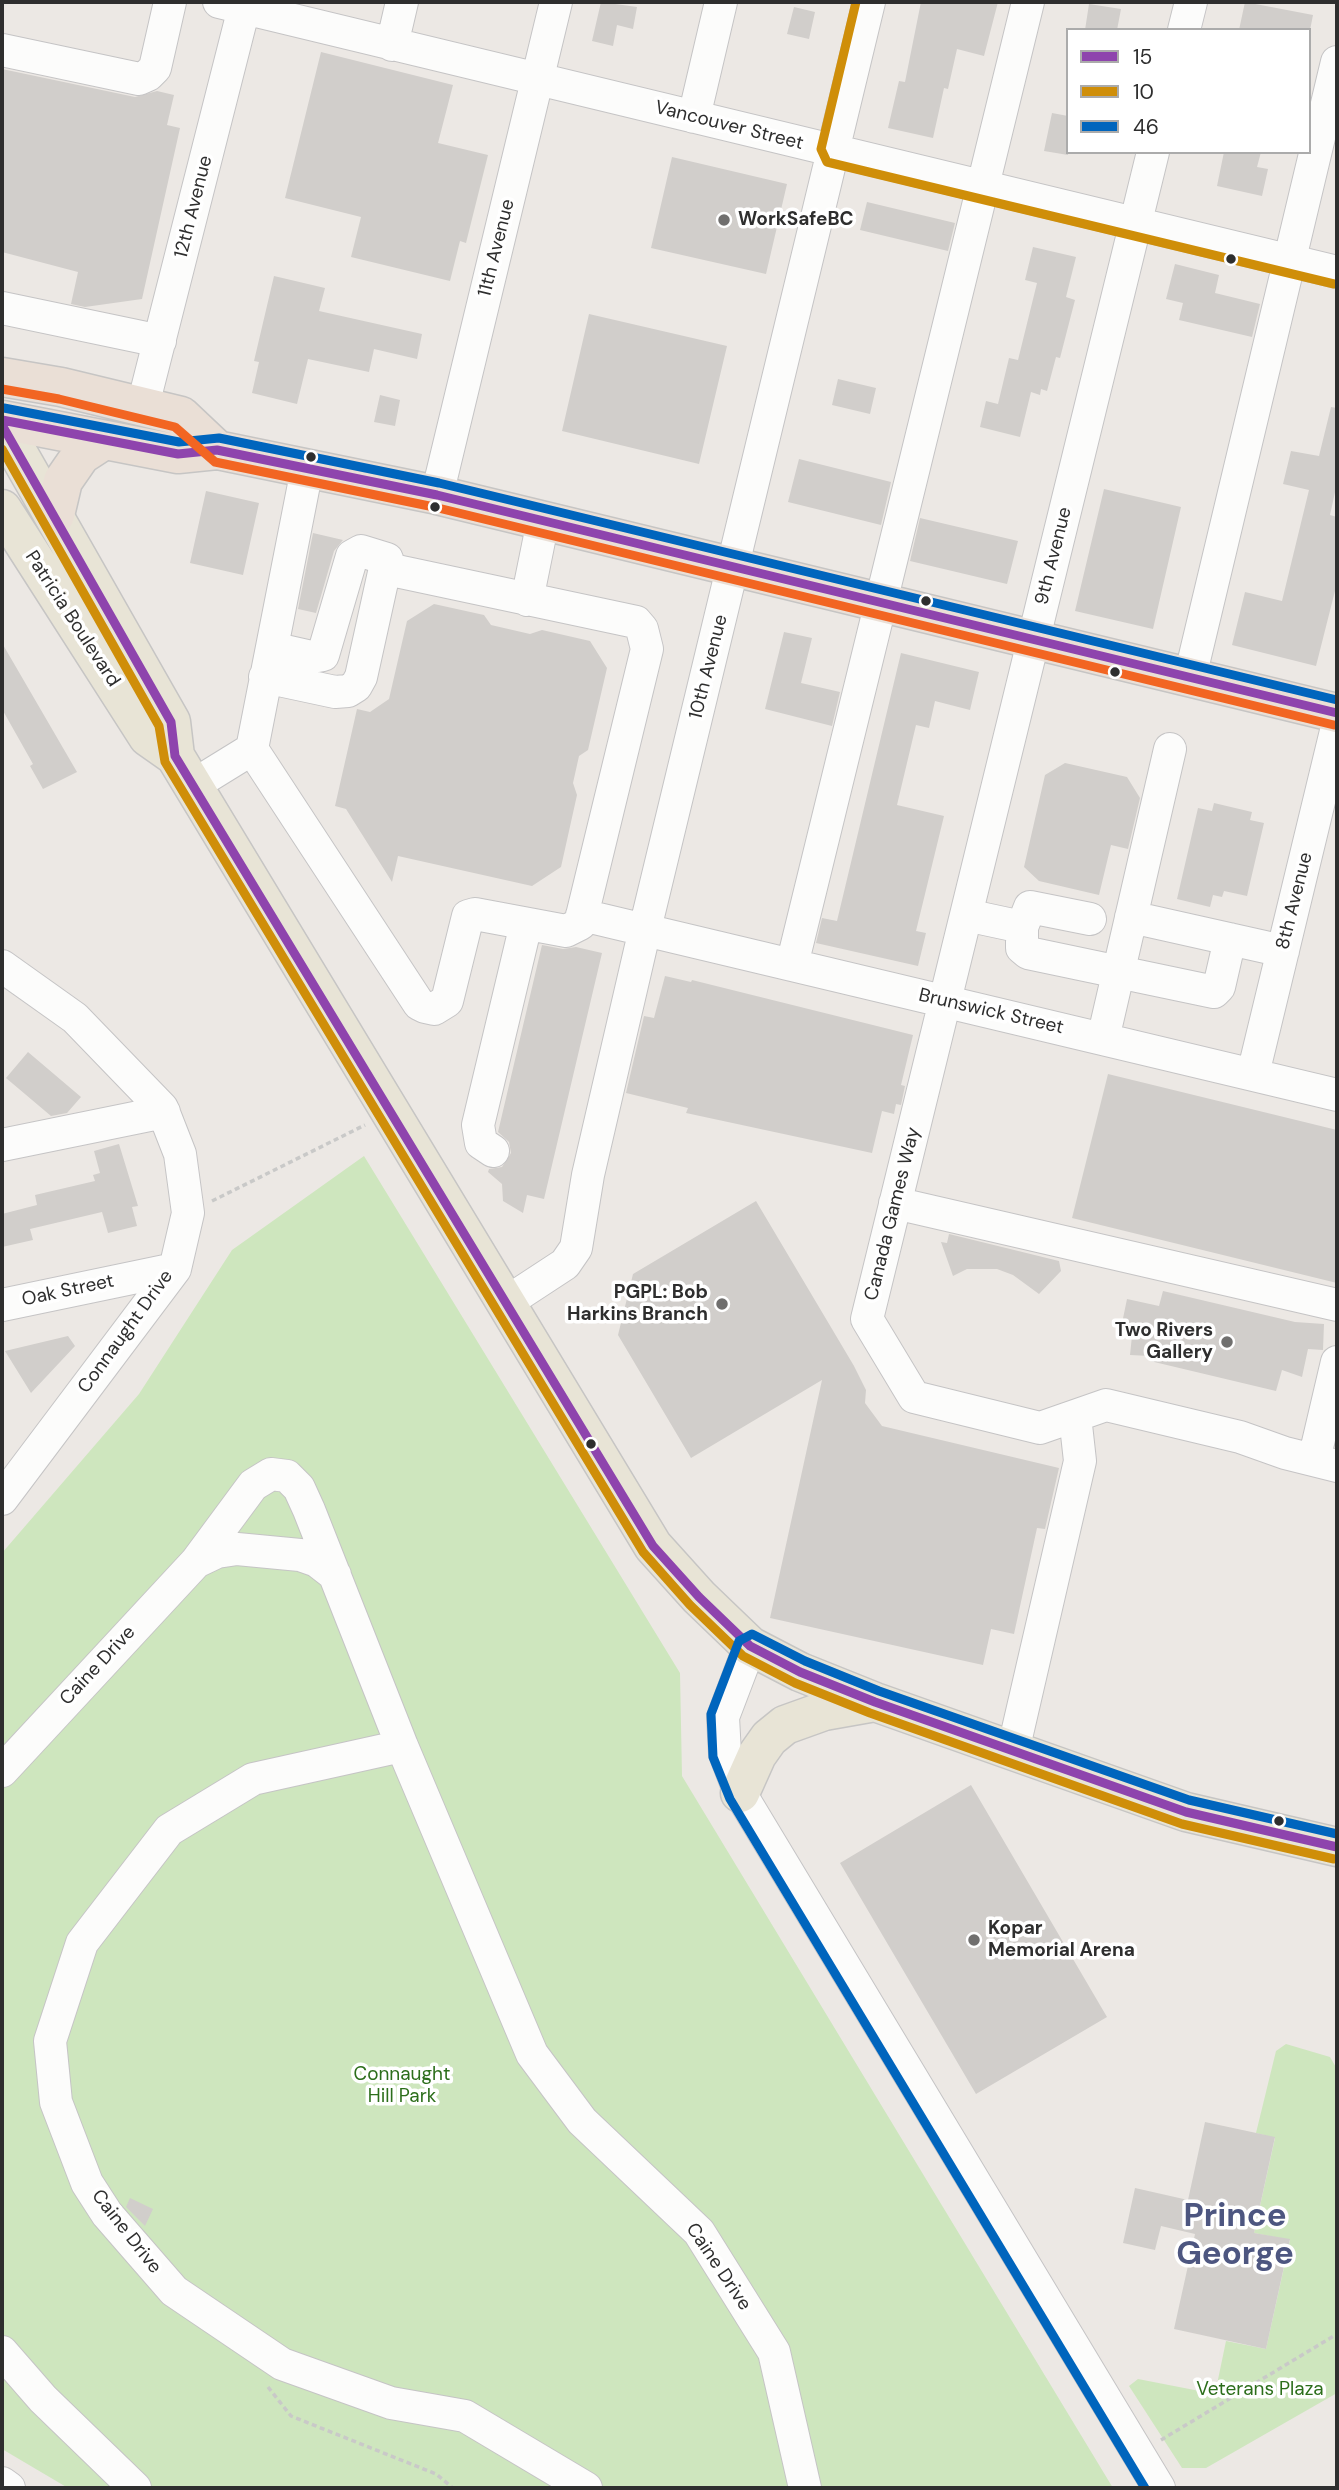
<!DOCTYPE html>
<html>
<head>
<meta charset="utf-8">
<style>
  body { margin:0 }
  #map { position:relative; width:1339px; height:2490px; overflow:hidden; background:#ece8e4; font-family:"DM Sans",sans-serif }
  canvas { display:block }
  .frame { position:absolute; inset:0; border:4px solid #2e2e2e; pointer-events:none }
  .legend { position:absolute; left:1066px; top:28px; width:245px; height:126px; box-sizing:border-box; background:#fff; border:2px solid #ababab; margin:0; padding:9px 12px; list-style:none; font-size:21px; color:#2e2e2e }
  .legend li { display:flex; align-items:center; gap:14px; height:35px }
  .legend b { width:35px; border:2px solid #ababab }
</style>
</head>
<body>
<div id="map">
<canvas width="1339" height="2490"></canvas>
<div class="frame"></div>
<ul class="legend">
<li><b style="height:9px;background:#8e44ad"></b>15</li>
<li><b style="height:9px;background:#cf8e09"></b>10</li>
<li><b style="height:9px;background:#0065bd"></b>46</li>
</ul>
</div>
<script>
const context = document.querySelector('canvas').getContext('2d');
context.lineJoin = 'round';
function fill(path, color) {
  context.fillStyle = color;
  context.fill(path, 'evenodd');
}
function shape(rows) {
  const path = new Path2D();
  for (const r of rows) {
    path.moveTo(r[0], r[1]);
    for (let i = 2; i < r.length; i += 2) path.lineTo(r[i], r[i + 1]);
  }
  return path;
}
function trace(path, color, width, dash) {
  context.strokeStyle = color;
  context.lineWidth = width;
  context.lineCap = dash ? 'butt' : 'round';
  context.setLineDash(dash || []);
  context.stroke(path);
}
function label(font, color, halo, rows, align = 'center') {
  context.font = font + ' "DM Sans",sans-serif';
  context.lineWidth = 7;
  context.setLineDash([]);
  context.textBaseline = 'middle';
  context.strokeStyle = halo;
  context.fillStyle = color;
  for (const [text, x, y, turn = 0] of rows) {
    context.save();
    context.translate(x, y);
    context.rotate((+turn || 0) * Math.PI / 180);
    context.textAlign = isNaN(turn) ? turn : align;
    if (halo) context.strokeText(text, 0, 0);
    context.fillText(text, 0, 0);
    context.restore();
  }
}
fill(shape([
  [364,1156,680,1673,682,1776,1113,2488,68,2488,2,2449,2,1553,139,1394,232,1250],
  [1286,2044,1330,2057,1337,2069,1337,2393,1206,2468,1182,2468,1129,2386,1138,2379,1215,2394,1226,2341,1266,2349,1290,2240,1254,2233,1275,2138,1256,2133,1276,2051]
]), '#cee6be');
fill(shape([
  [601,2,637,7,633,29,617,25,613,46,592,41],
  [921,2,998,2,984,56,957,49,948,89,944,88,933,138,888,128,899,81,905,82],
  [1245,2,1313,15,1310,30,1239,30],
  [1089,4,1121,9,1117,30,1085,30],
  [794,7,815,12,809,39,787,34],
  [321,52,453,85,438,143,488,155,466,243,460,241,450,281,351,257,361,217,285,198],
  [2,69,135,97,157,91,174,95,167,125,180,128,142,299,85,307,71,304,78,272,2,252],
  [1052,113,1068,116,1068,155,1044,151],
  [1224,152,1261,152,1257,167,1268,169,1262,196,1217,186],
  [672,157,787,184,766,274,651,248],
  [867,202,955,223,948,251,860,230],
  [1033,247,1076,257,1066,297,1075,300,1060,358,1056,357,1047,391,1041,389,1040,395,1031,392,1020,437,980,427,986,401,998,404,1009,358,1018,360,1037,283,1025,280],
  [1175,264,1219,275,1215,293,1260,304,1252,337,1179,320,1183,303,1166,299],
  [274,276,325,288,319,311,422,334,417,359,374,349,369,372,308,359,297,404,252,393,259,362,254,361],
  [589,314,727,346,699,464,562,431],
  [838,379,876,388,870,414,832,405],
  [380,395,400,400,395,426,374,422],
  [1331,407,1337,408,1337,483,1330,515,1337,517,1337,583,1316,666,1232,645,1245,592,1282,601,1309,490,1283,484,1291,451,1319,456],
  [799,459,891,482,881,525,788,502],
  [1104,489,1181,507,1153,629,1075,611],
  [206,491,259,503,243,575,190,563],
  [920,518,1018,541,1007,584,910,561],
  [313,533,343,540,334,551,316,613,298,609],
  [434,604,484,615,491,625,530,634,542,630,590,641,607,668,588,750,579,756,573,783,577,795,561,867,532,886,398,856,392,882,346,809,335,806,357,709,370,712,389,699,407,621],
  [784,632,812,638,801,683,840,692,832,726,765,709],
  [2,643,77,772,43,789,30,766,33,764,2,709],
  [901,653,979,672,970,710,935,701,929,728,916,725,897,805,944,816,916,931,926,933,918,966,816,943,822,918,837,921],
  [1065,763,1127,777,1140,798,1128,849,1111,845,1099,895,1039,881,1024,867,1045,775],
  [1214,803,1252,812,1250,820,1264,823,1247,896,1224,891,1222,897,1213,895,1210,907,1177,899,1198,808,1212,811],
  [542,945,563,949,576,947,602,953,544,1199,527,1195,523,1213,503,1201,502,1184,488,1172,489,1169,502,1167,511,1153,509,1142,498,1132],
  [665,976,691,982,692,980,913,1035,901,1085,905,1086,901,1105,896,1104,894,1114,882,1111,872,1153,686,1113,688,1108,626,1093,644,1016,654,1018],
  [28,1052,81,1097,67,1113,51,1116,6,1078],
  [1108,1074,1337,1130,1337,1283,1072,1218],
  [119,1144,138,1206,132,1207,137,1226,108,1233,102,1212,30,1229,33,1240,2,1247,2,1214,37,1205,35,1195,95,1181,93,1175,100,1173,94,1151],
  [756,1201,854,1366,866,1390,865,1403,882,1426,1059,1468,1045,1529,1037,1528,1014,1634,991,1629,983,1665,770,1618,822,1380,691,1458,618,1335,633,1274],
  [949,1234,1059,1261,1061,1271,1039,1294,1013,1275,997,1269,967,1269,953,1276,941,1242,947,1243],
  [1163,1291,1295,1322,1324,1324,1323,1350,1308,1349,1302,1377,1282,1370,1276,1391,1150,1361,1150,1356,1130,1355,1132,1336,1120,1333,1127,1299,1159,1306],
  [68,1336,75,1346,31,1393,5,1351],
  [971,1785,1107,2017,976,2094,840,1863],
  [1205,2122,1275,2137,1254,2233,1290,2239,1266,2349,1174,2329,1195,2234,1161,2226,1155,2250,1123,2243,1135,2188,1188,2200],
  [130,2198,153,2209,145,2226,126,2207]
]), '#d1cecb');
const minor = shape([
  [219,2,1337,272],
  [1184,30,1191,2],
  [392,45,402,2],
  [2,50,139,79,148,75,155,68,170,2],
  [694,117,721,2],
  [1153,152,867,1319,914,1397,1040,1428,1106,1405,1240,1437,1285,1453,1337,1466],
  [2,308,160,341],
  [143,405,244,8],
  [437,495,556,2],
  [527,600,543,521],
  [265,677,335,692,348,691,356,686,361,677,387,559,361,551,352,556,323,655,312,657,272,648],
  [1190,677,1337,62],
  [252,749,307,469],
  [192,786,252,749,419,1004,425,1007,434,1009,447,1001,468,916,475,914,566,931,580,924,647,649,642,629,636,622,387,569],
  [582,915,1337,1095],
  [966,915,1022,927],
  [1131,917,1283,951],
  [1090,919,1030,907,1022,927,1022,948,1028,953,1214,992,1219,987,1230,939],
  [792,965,1028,2],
  [2,966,75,1018,162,1108,180,1154,188,1213,175,1269,2,1499],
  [1103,1039,1170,749],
  [1253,1074,1337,727],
  [2,1145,164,1112],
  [493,1151,481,1143,478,1125,526,924],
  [895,1203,1337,1305],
  [507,1302,565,1264,576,1248,588,1175,645,929,869,2],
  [2,1305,175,1269],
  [1314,1460,1337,1362],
  [196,1562,217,1552,237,1549,300,1555,317,1561,335,1575],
  [750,1646,723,1717,725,1754,740,1793,1159,2488],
  [402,1746,253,1779,169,1830,82,1943,50,2041,56,2102,87,2183,107,2214,174,2291,282,2364,391,2403,465,2416,586,2488],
  [1013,1751,1080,1461,1075,1416],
  [2,1771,196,1562,253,1485,271,1474,287,1476,299,1488,309,1510,402,1746,532,2054,582,2121,699,2232,774,2352,805,2488],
  [2,2352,43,2399,135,2488],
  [2,2483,9,2488]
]);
const major = shape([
  [2,425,171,722,175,756],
  [2,509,148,737,175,756,653,1546,699,1597,750,1646,800,1672,875,1702,1186,1812,1337,1847],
  [740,1793,757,1755,769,1738,785,1725,824,1711,875,1702]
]);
const highway = shape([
  [2,377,61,387,181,416,217,450],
  [2,420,178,454,217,450,437,495,1337,713],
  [55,515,63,481,81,455,104,440]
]);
trace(minor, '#c5c4c5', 34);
trace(major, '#c6c5c4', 41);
trace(highway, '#c6c5c4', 41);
trace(shape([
  [212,1201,365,1125],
  [268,2387,291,2416,436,2474,453,2488],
  [1161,2440,1337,2334]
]), '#c9c9c8', 3.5, [5, 3.5]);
trace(minor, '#fcfcfb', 32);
trace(major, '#e8e4d6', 38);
trace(highway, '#eadfd6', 38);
trace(shape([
  [2,420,178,454,217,450,437,495,1337,713],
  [2,425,171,722,175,756,653,1546,699,1597,750,1646,800,1672,875,1702,1186,1812,1337,1847]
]), '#8e44ad', 9);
trace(shape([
  [856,2,821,149,827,162,1334,284],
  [2,449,159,726,165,762,643,1552,690,1605,743,1656,795,1683,870,1713,1182,1824,1334,1859]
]), '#cf8e09', 9);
trace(shape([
  [4,408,179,442,219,438,439,483,1337,700],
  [1145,2488,730,1799,713,1757,711,1714,739,1641,752,1634,805,1661,879,1691,1189,1800,1337,1834]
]), '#0065bd', 9);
trace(shape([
  [2,389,59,399,175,427,215,462,434,507,1334,725]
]), '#f26522', 9);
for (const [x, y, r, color] of [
  [724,220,7,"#706f6e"],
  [1231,259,6,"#2e2e2e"],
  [311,457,6,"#2e2e2e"],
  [435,507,6,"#2e2e2e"],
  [926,601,6,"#2e2e2e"],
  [1115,672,6,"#2e2e2e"],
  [722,1304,7,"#706f6e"],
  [1227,1342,7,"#706f6e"],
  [591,1444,6,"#2e2e2e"],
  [1279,1821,6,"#2e2e2e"],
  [974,1940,7,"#706f6e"]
]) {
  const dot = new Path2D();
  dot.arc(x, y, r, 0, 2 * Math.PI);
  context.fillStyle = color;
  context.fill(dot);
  trace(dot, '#fff', 2.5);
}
label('19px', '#2e2e2e', '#fff', [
  ["Vancouver Street",729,126,14],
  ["12th Avenue",194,207,-76],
  ["11th Avenue",497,248,-76],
  ["9th Avenue",1054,556,-76],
  ["Patricia Boulevard",72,619,57],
  ["10th Avenue",709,667,-76],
  ["8th Avenue",1295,901,-76],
  ["Brunswick Street",991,1012,13],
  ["Canada Games Way",893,1214,-76],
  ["Oak Street",68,1291,-12],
  ["Connaught Drive",126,1332,-54],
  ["Caine Drive",98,1666,-47],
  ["Caine Drive",126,2232,52],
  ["Caine Drive",718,2267,56]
]);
label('bold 19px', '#2e2e2e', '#fff', [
  ["WorkSafeBC",738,220],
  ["PGPL: Bob",708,1293,"right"],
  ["Harkins Branch",708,1315,"right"],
  ["Two Rivers",1213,1331,"right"],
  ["Gallery",1213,1353,"right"],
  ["Kopar",988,1929],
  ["Memorial Arena",988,1951]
], 'left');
label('19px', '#2c6e1b', '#fff', [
  ["Connaught",402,2075],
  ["Hill Park",402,2097],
  ["Veterans Plaza",1260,2390]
]);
label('bold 33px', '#4d5680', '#fff', [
  ["Prince",1235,2217],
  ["George",1235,2255]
]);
</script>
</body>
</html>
